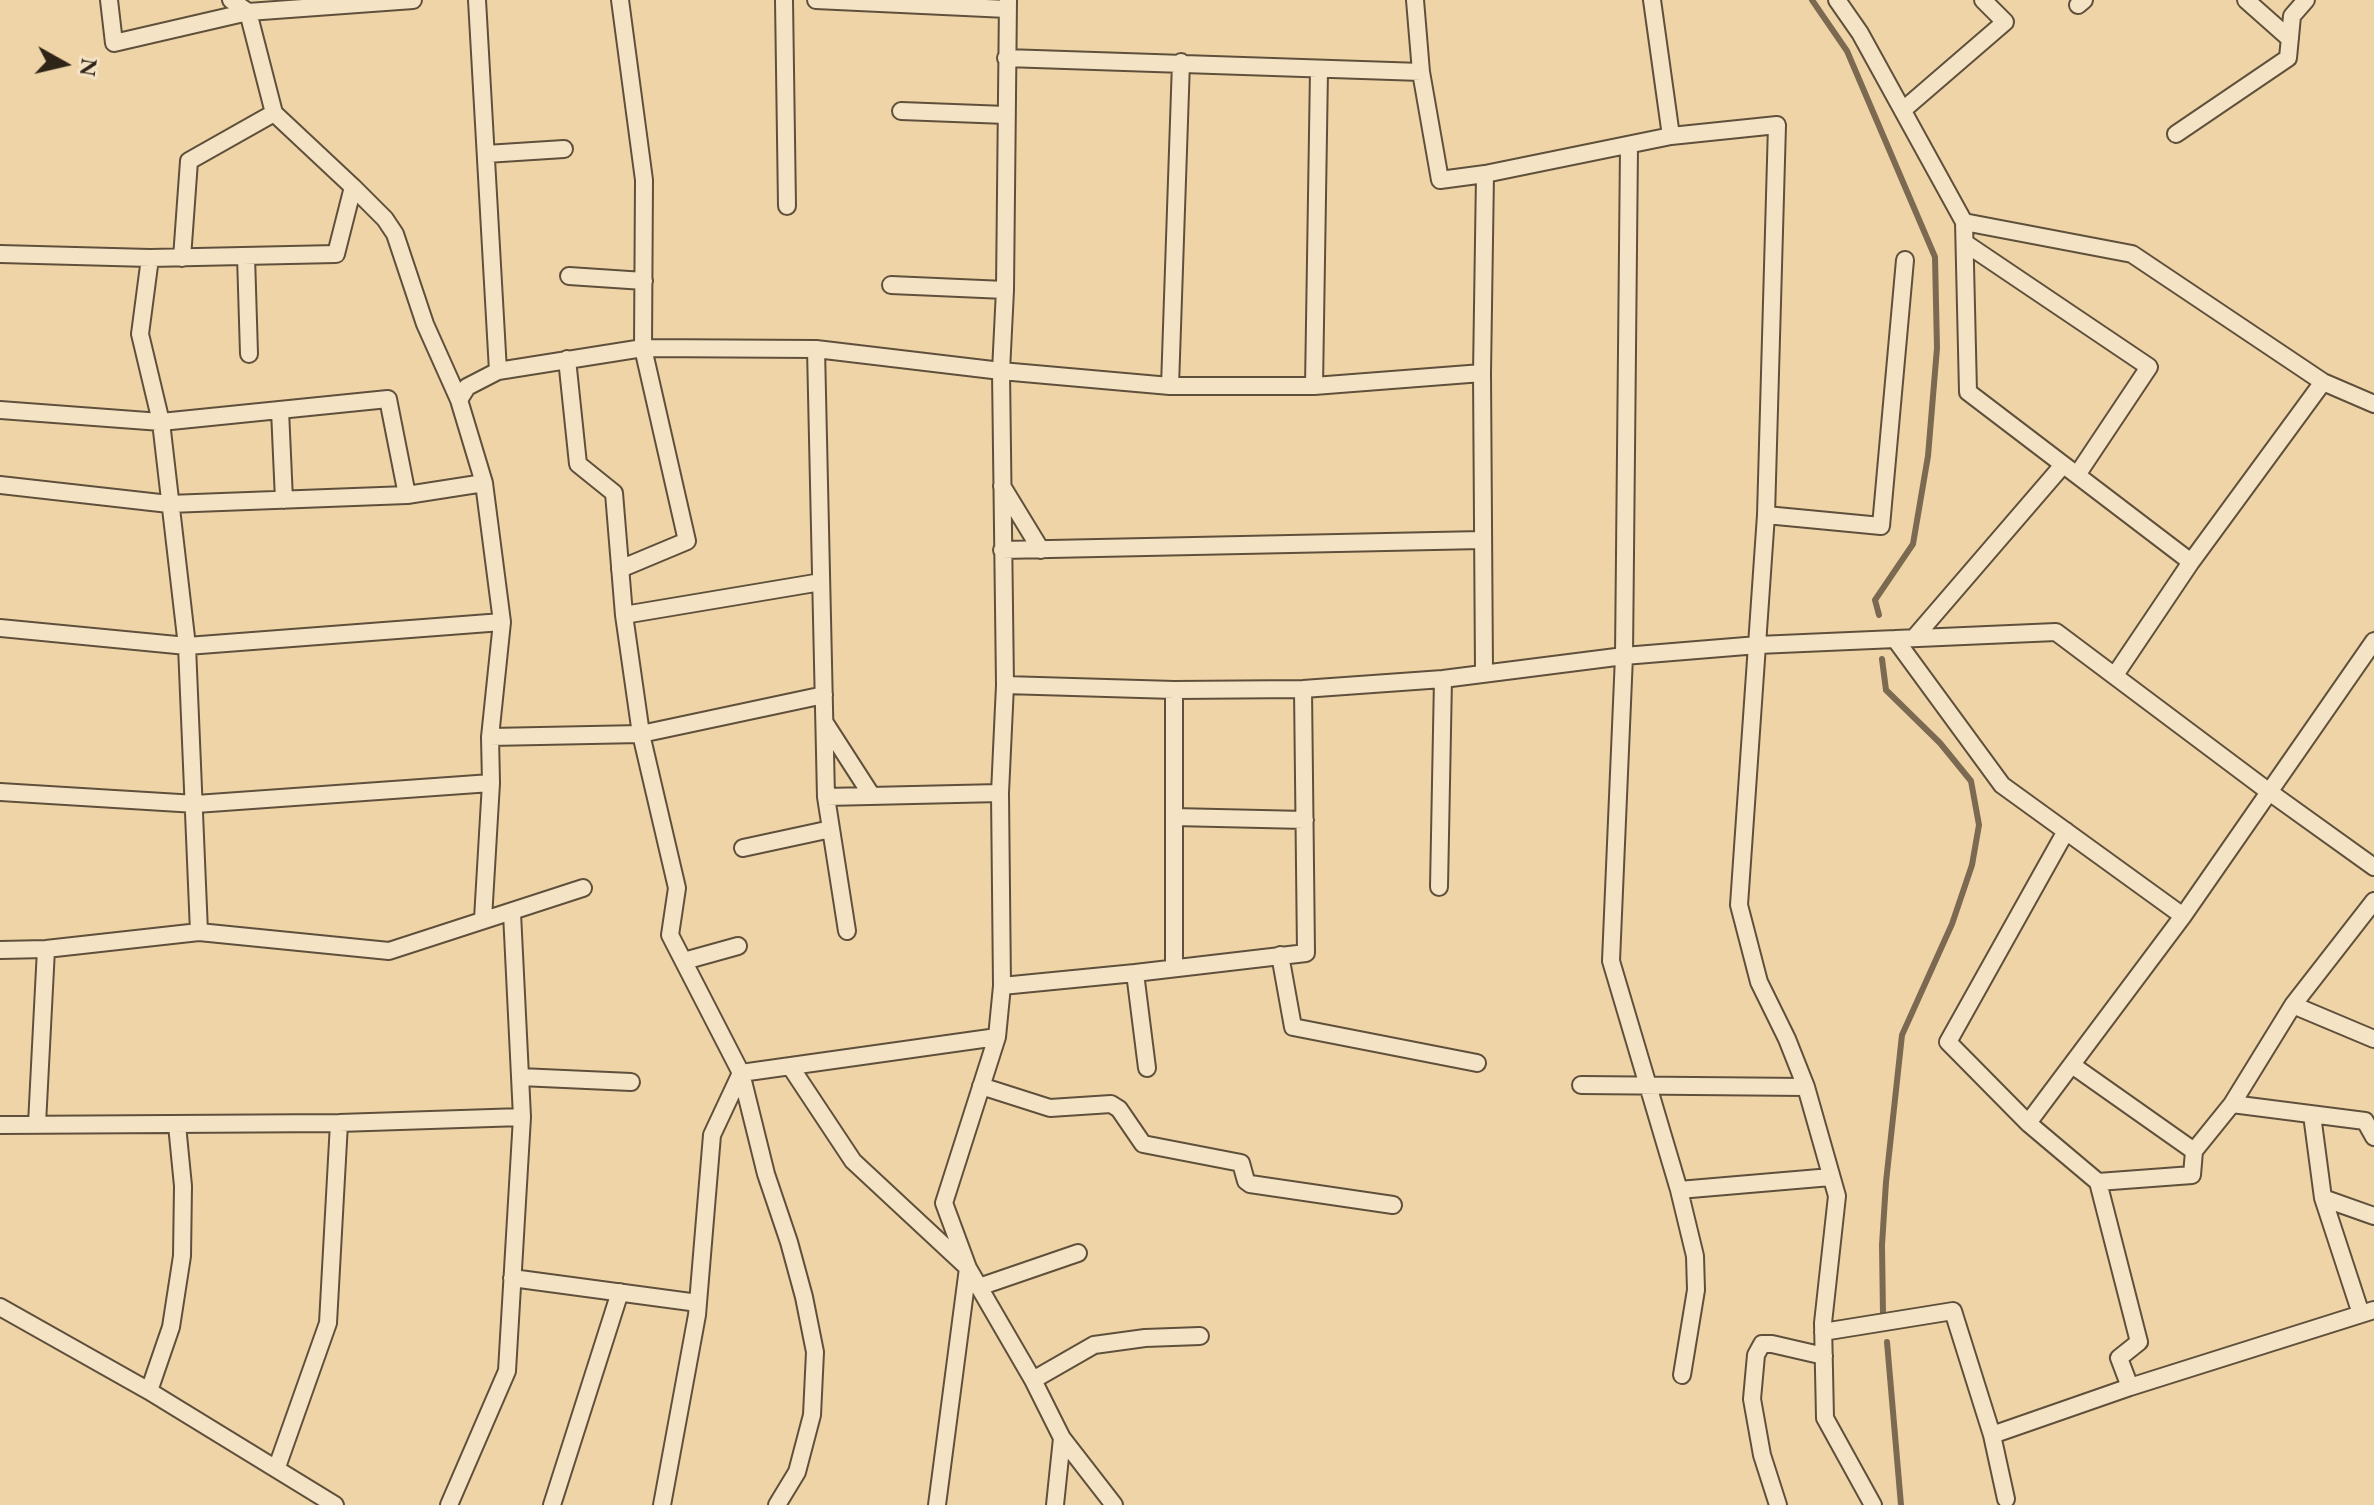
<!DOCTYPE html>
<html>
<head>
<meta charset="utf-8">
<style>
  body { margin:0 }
  #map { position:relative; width:2374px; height:1505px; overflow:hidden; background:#efd4a8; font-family:"EB Garamond",serif }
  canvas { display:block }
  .north { position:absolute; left:24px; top:24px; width:80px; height:80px; -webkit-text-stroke:6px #f5e3c6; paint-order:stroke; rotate:98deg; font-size:22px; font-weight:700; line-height:32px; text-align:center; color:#2f2418 }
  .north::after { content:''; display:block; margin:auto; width:28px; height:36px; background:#2f2418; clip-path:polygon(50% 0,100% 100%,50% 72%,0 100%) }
</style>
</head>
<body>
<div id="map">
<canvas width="2374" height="1505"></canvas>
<div class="north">N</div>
</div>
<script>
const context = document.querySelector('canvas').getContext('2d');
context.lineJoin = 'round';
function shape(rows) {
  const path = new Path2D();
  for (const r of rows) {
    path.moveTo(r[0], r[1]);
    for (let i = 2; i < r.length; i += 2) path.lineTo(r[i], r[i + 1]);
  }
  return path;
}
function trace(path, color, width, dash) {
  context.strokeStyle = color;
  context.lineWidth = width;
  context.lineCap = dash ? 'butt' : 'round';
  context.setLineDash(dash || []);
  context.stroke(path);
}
trace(shape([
  [1812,0,1847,51,1935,257,1937,348,1928,456,1913,544,1875,600,1879,615],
  [1882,659,1886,690,1940,743,1971,781,1979,825,1972,865,1952,924,1902,1035,1886,1182,1882,1245,1883,1315],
  [1887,1342,1901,1505]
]), '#7b6a51', 6);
const minor = shape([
  [109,0,114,43,248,12,413,0],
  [231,0,248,12,274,113,353,187,385,219,395,234,425,324,459,400,484,483,502,622,490,737,491,783,483,919],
  [477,0,498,371],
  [784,0,787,206],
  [816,0,1007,9],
  [1415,0,1421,72,1440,180,1485,174,1671,136,1777,125,1766,515,1739,905,1759,982,1787,1039,1806,1087,1837,1196,1823,1323,1825,1418,1873,1505],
  [1652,0,1671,136],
  [1837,0,1860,33,1964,222,2132,254,2323,382,2374,404],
  [2246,0,2290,39],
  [2078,5,2084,0],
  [1006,58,1421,72],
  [1903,110,2005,22,1983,0],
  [901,111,1006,115],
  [2176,134,2288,58,2292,16,2306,0],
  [1629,146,1624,656,1611,961,1679,1190,1695,1256,1696,1290,1682,1375],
  [486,154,564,149],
  [1964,222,1968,392,2191,562],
  [1965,243,2149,367,2077,475],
  [0,254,150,258,336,254,353,187],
  [246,256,249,354],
  [150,258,140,334,161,422,187,646,199,932],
  [182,258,189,161,274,113],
  [569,276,644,281],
  [891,285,1005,290],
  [816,349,826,797,847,931],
  [567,359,578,464,614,493,624,615,641,734,677,888,670,935,741,1073,766,1174,789,1242,804,1297,815,1352,812,1415,797,1472,777,1505],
  [1170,386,1181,62],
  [1314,386,1319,70],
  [459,400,467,387,498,371,643,348,816,349,1001,371,1170,386,1314,386,1482,373],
  [0,410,161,422,388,399,407,495],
  [280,410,284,500],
  [0,485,169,504,407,495,484,483],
  [1002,486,1041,550],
  [1766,515,1881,526,1905,260],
  [1002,550,1482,540],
  [620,569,687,541,643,348,644,180,620,0],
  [624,615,821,582],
  [0,628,187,646,502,622],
  [1914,638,2063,465],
  [1895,639,2002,785,2183,916],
  [1484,672,1482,373,1485,174],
  [2115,675,2191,562,2323,382],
  [1005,685,1174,690,1303,689,1443,679,1624,656,1758,645,2056,632,2268,791,2374,867],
  [825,723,872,796],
  [490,737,641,734,824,695],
  [0,792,196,804,491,783],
  [826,797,1000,793],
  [1174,817,1305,820],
  [2066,831,1948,1042,2028,1123,2098,1182],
  [743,848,831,829],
  [1439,887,1443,679],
  [0,950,46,949,199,932,389,951,583,888],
  [1280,955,1293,1027,1477,1063],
  [684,961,738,946],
  [1174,968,1174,690],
  [1135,973,1147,1068],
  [1002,986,1135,973,1306,953,1303,689],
  [2293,1005,2374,1039],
  [2072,1065,2194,1151],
  [790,1066,853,1161,968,1268,1033,1380,1062,1438,1114,1505],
  [520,1077,631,1082],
  [1581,1085,1806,1087],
  [981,1086,1050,1108,1111,1104,1119,1109,1143,1144,1241,1163,1246,1181,1250,1184,1393,1205],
  [2232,1104,2365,1121,2374,1137],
  [2312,1115,2323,1198,2361,1314],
  [2028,1123,2183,916,2374,641],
  [37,1124,46,949],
  [0,1125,339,1123,522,1117],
  [1679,1190,1831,1177],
  [2323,1198,2374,1216],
  [512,1278,698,1303],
  [979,1287,1078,1253],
  [0,1307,149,1391,335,1505],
  [1823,1332,1953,1311,1992,1435,2006,1499],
  [1033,1380,1094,1345,1145,1338,1200,1336],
  [2130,1387,2119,1358,2139,1342,2098,1182,2192,1175,2194,1151,2232,1104,2293,1005,2374,901],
  [149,1391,171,1327,182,1256,183,1186,177,1125],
  [1992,1435,2130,1387,2374,1310],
  [277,1467,328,1323,339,1123],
  [449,1505,507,1371,522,1117,512,913],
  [552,1505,620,1292],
  [662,1505,697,1315,712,1135,741,1073,997,1037],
  [937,1505,968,1268,944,1203,997,1037,1002,986,1000,793,1005,685,1001,371,1005,290,1008,0],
  [1055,1505,1062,1438],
  [1778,1505,1762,1455,1752,1399,1756,1355,1762,1344,1772,1344,1824,1356]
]);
trace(minor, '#5f503c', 20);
trace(minor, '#f5e3c6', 16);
</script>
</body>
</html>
